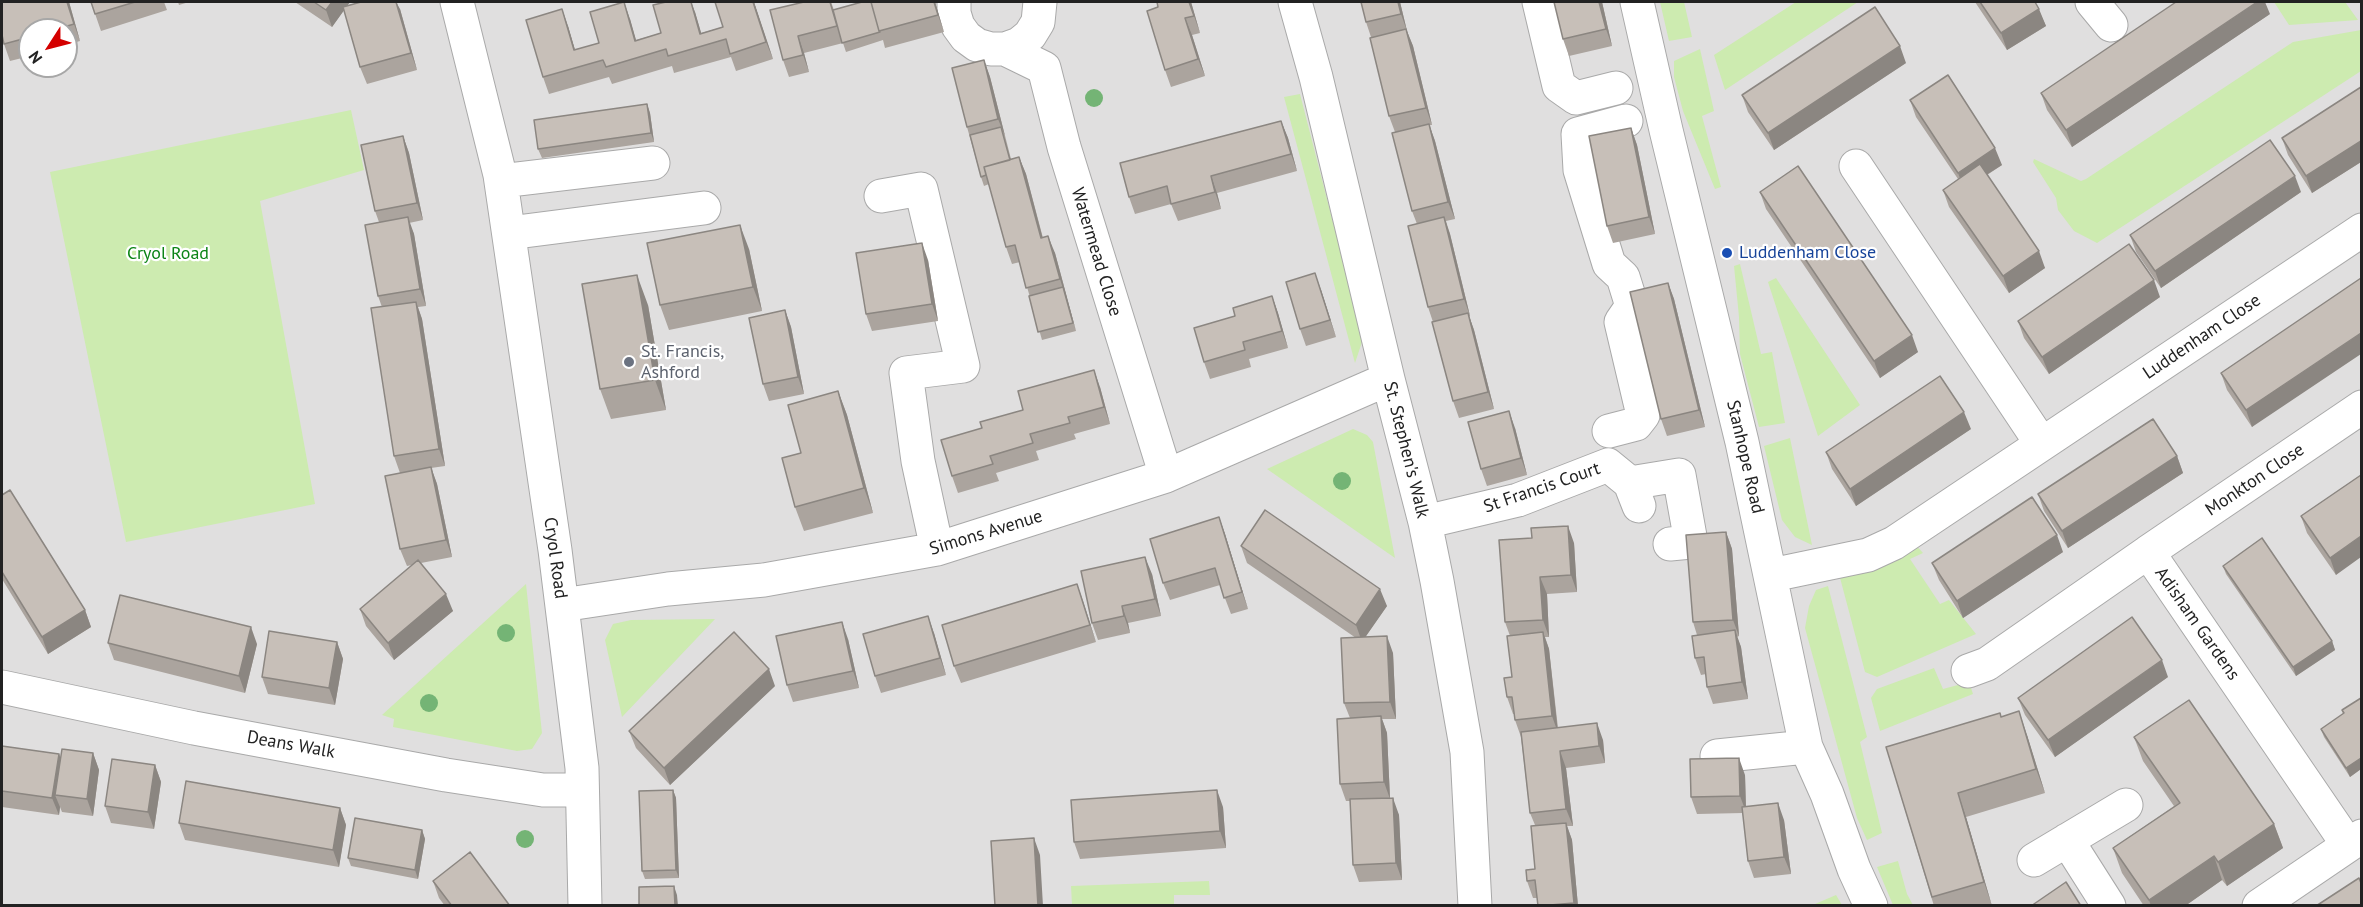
<!DOCTYPE html>
<html>
<head>
<meta charset="utf-8">
<style>
  body { margin:0 }
  #map { position:relative; width:2363px; height:907px; overflow:hidden; background:#f2efe9; font-family:"PT Sans",sans-serif }
  canvas { display:block }
  .frame { position:absolute; inset:0; border:3px solid #222; pointer-events:none }
  .north { position:absolute; left:18px; top:18px; width:60px; height:60px; box-sizing:border-box; background:#fff; border:2px solid #a7a7a7; border-radius:50%; rotate:234deg; font-size:16px; font-weight:700; line-height:24px; text-align:center; color:#222 }
  .north::after { content:''; display:block; margin:auto; width:21px; height:27px; background:#d40000; clip-path:polygon(50% 0,100% 100%,50% 72%,0 100%) }
</style>
</head>
<body>
<div id="map">
<canvas width="2363" height="907"></canvas>
<div class="frame"></div>
<div class="north">N</div>
</div>
<script>
const context = document.querySelector('canvas').getContext('2d');
context.lineJoin = 'round';
function fill(path, color) {
  context.fillStyle = color;
  context.fill(path, 'evenodd');
}
function shape(rows) {
  const path = new Path2D();
  for (const r of rows) {
    path.moveTo(r[0], r[1]);
    for (let i = 2; i < r.length; i += 2) path.lineTo(r[i], r[i + 1]);
  }
  return path;
}
function trace(path, color, width, dash) {
  context.strokeStyle = color;
  context.lineWidth = width;
  context.lineCap = dash ? 'butt' : 'round';
  context.setLineDash(dash || []);
  context.stroke(path);
}
function label(font, color, halo, rows, align = 'center') {
  context.font = font + ' "PT Sans",sans-serif';
  context.lineWidth = 4.5;
  context.setLineDash([]);
  context.textBaseline = 'middle';
  context.strokeStyle = halo;
  context.fillStyle = color;
  for (const [text, x, y, turn = 0] of rows) {
    context.save();
    context.translate(x, y);
    context.rotate((+turn || 0) * Math.PI / 180);
    context.textAlign = isNaN(turn) ? turn : align;
    if (halo) context.strokeText(text, 0, 0);
    context.fillText(text, 0, 0);
    context.restore();
  }
}
fill(shape([
  [2,2,2361,2,2361,905,2,905],
  [30,30,66,30,66,66,30,66]
]), '#e0dfdf');
fill(shape([
  [1660,2,1684,2,1692,37,1669,41],
  [1796,2,1858,2,1725,90,1714,55],
  [2274,2,2345,2,2358,20,2289,25],
  [2361,30,2361,71,2097,243,2074,231,2058,210,2056,198,2033,162,2034,159,2081,181,2086,179,2293,42],
  [1700,49,1714,111,1702,116,1721,187,1715,189,1683,111,1674,77,1674,61],
  [1300,94,1363,339,1355,363,1284,97],
  [351,110,364,170,260,201,315,504,126,542,50,172],
  [1740,264,1761,354,1772,352,1785,423,1759,427,1740,354,1739,317,1734,266],
  [1776,278,1860,405,1818,436,1768,282],
  [1353,429,1367,435,1373,442,1395,558,1267,469],
  [1790,438,1812,545,1795,537,1782,520,1764,446],
  [1915,544,1923,553,1910,559,1940,604,1949,600,1976,634,1877,677,1865,672,1839,574],
  [526,584,542,733,532,749,517,751,393,727,394,719,382,715],
  [1828,586,1867,737,1860,742,1882,833,1867,840,1857,818,1805,628,1809,606,1816,590],
  [715,619,622,717,605,640,613,624,631,620],
  [1934,668,1943,689,1969,682,1973,694,1880,731,1871,698,1877,689],
  [1898,861,1907,894,1913,905,1893,905,1877,867],
  [1209,881,1210,895,1174,895,1174,905,1072,905,1071,886],
  [1836,895,1842,905,1815,904]
]), '#cdebb0');
const minor = shape([
  [457,2,500,175,555,550,582,768,585,906],
  [954,2,954,13,958,26,966,37,977,45,991,49,1005,49,1019,44,1030,35,1038,22,1040,2],
  [1295,2,1316,77,1388,379,1425,522,1437,581,1467,752,1475,906],
  [1539,2,1559,86,1576,98,1616,88],
  [1637,2,1666,130,1742,442,1806,747,1827,794,1854,869,1871,906],
  [2092,2,2111,25],
  [1005,49,1044,68,1064,147,1166,476],
  [1856,166,2041,443],
  [501,181,653,163],
  [881,196,921,189,963,366,906,373,918,461,937,549],
  [509,233,704,208],
  [1609,431,1636,424,1643,415,1621,322,1632,306,1623,277,1609,264,1580,170,1578,134,1626,121],
  [1630,483,1679,475,1691,542,1670,544],
  [1425,522,1518,500,1608,465,1630,483,1639,506],
  [2148,552,2362,407],
  [1772,575,1868,555,1894,543,2362,230],
  [562,605,668,589,764,580,937,549,1166,476,1388,379],
  [1968,671,1987,664,2148,552,2348,845],
  [2,687,194,728,446,775,543,790,582,790],
  [1717,756,1806,747],
  [2067,840,2109,906],
  [2034,860,2126,805],
  [2259,906,2362,836]
]);
trace(minor, '#a9a9a9', 35);
trace(minor, '#fff', 33);
context.fillStyle = '#74b475';
for (const [x, y] of [
  [1094,98],
  [1342,481],
  [506,633],
  [429,703],
  [525,839]
]) {
  context.beginPath();
  context.arc(x, y, 9, 0, 2 * Math.PI);
  context.fill();
}
fill(shape([
  [2,2,69,2,80,41,66,45,66,30,30,30,30,56,10,61,4,44],
  [91,2,164,2,167,10,101,31],
  [178,2,189,2,179,5],
  [295,2,350,2,347,6,400,9,417,70,367,84,360,67,344,10,332,27],
  [754,2,773,59,736,71,731,57,674,73,672,66,612,84,609,77,549,94,543,77,568,26,575,50,599,43,630,19,636,40,661,33,695,12,701,33,723,27],
  [804,2,831,2,834,10,935,2,944,32,885,48,883,40,846,52,843,43,804,53,809,72,789,77,783,60],
  [1191,2,1200,33,1192,35,1205,76,1171,87,1165,70],
  [1361,2,1400,2,1407,31,1413,46,1432,125,1429,125,1435,141,1455,219,1446,221,1450,234,1470,316,1469,316,1474,330,1494,409,1459,418,1453,401,1433,322,1428,307,1417,224,1412,211,1395,132,1389,116,1371,37,1366,22],
  [1602,2,1612,46,1569,56,1563,39],
  [1975,2,2035,2,2046,26,2007,50],
  [2270,14,2072,147,2047,110,2041,93],
  [984,60,990,77,1011,159,1019,157,1026,174,1043,238,1055,253,1076,331,1042,340,1020,262,1012,264,1006,247,989,184,984,186,981,177,967,127],
  [1906,63,1774,150,1748,112,1742,95],
  [2361,87,2361,162,2312,193,2288,155,2282,138],
  [1910,100,2002,165,1987,175,2045,268,2009,293,1949,207,1943,190,1958,179,1916,117],
  [647,104,650,113,654,142,542,158,538,149],
  [1281,121,1288,138,1297,171,1217,193,1221,209,1178,221,1171,204,1135,214,1129,197],
  [1631,128,1637,145,1655,234,1613,243,1607,226],
  [403,136,409,153,423,220,409,223,414,234,426,306,418,307,422,319,445,466,431,468,437,484,452,557,421,563,453,611,394,660,366,626,360,609,412,565,407,566,400,549,400,473,394,456,382,307,378,296,379,222,375,211],
  [1760,192,1918,352,1880,378,1766,209],
  [2301,192,2161,288,2136,252,2130,235],
  [749,249,762,311,669,330,660,305],
  [928,260,938,321,872,331,866,314],
  [2361,278,2252,427,2227,390,2221,373],
  [1668,283,1674,299,1705,427,1667,436,1661,419],
  [1321,290,1336,337,1306,346,1300,329],
  [1272,296,1278,313,1288,348,1249,359,1251,367,1210,379,1204,362,1235,316],
  [2160,297,2049,374,2024,338,2018,321],
  [648,305,666,410,611,419,600,389],
  [785,310,791,327,804,394,769,401,763,384],
  [1100,387,1110,424,1074,434,1076,439,1036,451,1039,460,996,473,999,481,958,493,952,476],
  [838,391,847,415,873,513,804,531,795,507,801,453],
  [1515,428,1527,475,1487,486,1481,469],
  [1971,429,1856,506,1832,469,1826,452],
  [2177,456,2183,473,2068,548,2044,511,2038,494],
  [2361,475,2336,575,2307,533,2301,516],
  [2,495,85,610,91,627,48,654,2,579],
  [1219,517,1225,534,1248,609,1231,614,1220,585,1170,600,1163,583],
  [1726,532,1732,549,1739,636,1737,637,1741,647,1748,699,1713,704,1707,687,1706,674,1701,675,1695,658,1697,635,1693,622],
  [1499,540,1574,543,1577,592,1547,594,1549,637,1545,637,1549,649,1558,728,1603,740,1605,763,1566,768,1573,826,1567,826,1572,840,1578,906,1538,906,1537,898,1533,898,1527,881,1535,869,1535,825,1530,813,1521,737,1515,720,1514,714,1513,714,1507,697,1512,677,1510,636,1505,622],
  [1241,546,1387,606,1365,637,1393,653,1396,719,1382,719,1387,733,1390,798,1399,815,1402,880,1359,882,1353,865,1350,801,1346,801,1340,784,1350,718,1344,703,1356,638,1247,563],
  [2063,552,1963,618,1939,580,1932,563],
  [2223,566,2332,641,2335,650,2296,676,2226,574],
  [1152,574,1161,616,1128,623,1130,633,1098,640,1092,623],
  [1077,584,1096,642,961,683,954,666],
  [934,633,946,675,881,693,875,676],
  [848,639,859,688,793,702,787,685],
  [337,642,343,659,335,705,268,694,262,677],
  [108,643,257,644,245,693,114,660],
  [2168,677,2055,757,2025,715,2018,698],
  [775,686,670,785,636,748,629,731],
  [2361,698,2361,769,2350,777,2324,737,2321,729,2343,714,2342,710],
  [2001,717,2027,735,2045,793,1966,817,1992,906,1934,906,1886,747],
  [2134,737,2274,824,2283,848,2227,886,2222,880,2185,906,2144,906,2122,873,2113,848,2174,806,2143,761],
  [2,746,59,754,61,759,93,753,99,770,93,816,62,812,60,807,59,815,2,807],
  [155,765,161,782,154,829,111,823,105,806],
  [1745,775,1746,806,1784,820,1791,874,1754,878,1748,861,1743,813,1697,814,1691,797],
  [673,790,676,798,679,878,645,879,642,871],
  [1223,807,1226,848,1080,859,1074,842],
  [340,808,346,825,339,867,185,840,179,823],
  [422,830,425,839,418,879,351,866,348,858],
  [433,881,510,906,445,906,439,898]
]), '#aba49e');
fill(shape([
  [67,2,69,2,80,41,74,24],
  [332,2,350,2,332,27,326,10],
  [396,2,400,9,417,70,411,53],
  [624,2,630,19,641,58,635,41],
  [691,2,695,12,705,46,700,34],
  [753,2,754,2,773,59,766,42],
  [934,2,935,2,944,32,938,15],
  [1189,2,1191,2,1200,33,1194,16],
  [1398,2,1400,2,1407,31,1401,14],
  [1599,2,1602,2,1612,46,1606,29],
  [2257,2,2265,2,2270,14,2072,147,2066,130],
  [562,9,568,26,580,67,574,50],
  [2039,9,2046,26,2007,50,2001,33],
  [1185,18,1192,35,1205,76,1198,59],
  [1406,29,1413,46,1432,125,1426,108],
  [798,36,804,53,809,72,803,55],
  [1900,46,1906,63,1774,150,1768,133],
  [984,60,990,77,1005,136,998,119],
  [647,104,650,113,654,142,651,133],
  [1281,121,1288,138,1297,171,1291,154],
  [1429,124,1435,141,1455,219,1448,202],
  [1631,128,1637,145,1655,234,1649,217],
  [403,136,409,153,423,220,417,203],
  [2361,141,2361,162,2312,193,2306,176],
  [1995,148,2002,165,1964,189,1958,173],
  [1019,157,1026,174,1047,255,1041,238],
  [1211,176,1217,193,1221,209,1215,192],
  [2295,176,2301,192,2161,288,2155,271],
  [408,217,414,234,426,306,420,289],
  [1444,217,1450,234,1470,316,1464,299],
  [740,225,749,249,762,311,753,287],
  [1048,236,1055,253,1076,331,1060,279],
  [922,243,928,260,938,321,932,304],
  [2039,251,2045,268,2009,293,2003,276],
  [1315,273,1321,290,1336,337,1330,320],
  [637,275,648,305,666,410,655,380],
  [2154,280,2160,297,2049,374,2042,357],
  [1668,283,1674,299,1705,427,1699,410],
  [1272,296,1278,313,1288,348,1282,331],
  [416,302,422,319,445,466,439,449],
  [785,310,791,327,804,394,798,377],
  [1468,313,1474,330,1494,409,1488,392],
  [2361,333,2361,354,2252,427,2246,410],
  [1912,335,1918,352,1880,378,1874,361],
  [1094,370,1100,387,1110,424,1104,407],
  [838,391,847,415,873,513,864,488],
  [1509,411,1515,428,1527,475,1521,458],
  [1964,412,1971,429,1856,506,1850,489],
  [2177,456,2183,473,2068,548,2062,531],
  [431,467,437,484,452,557,446,540],
  [1219,517,1225,534,1248,609,1242,592],
  [1568,526,1574,543,1577,592,1571,575],
  [1726,532,1732,549,1739,636,1733,620],
  [2057,535,2063,552,1963,618,1957,601],
  [2361,536,2361,557,2336,575,2330,558],
  [1145,557,1152,574,1161,616,1155,599],
  [1540,577,1547,594,1549,637,1543,620],
  [1077,584,1083,601,1096,642,1090,625],
  [1380,589,1387,606,1362,642,1356,625],
  [446,594,453,611,394,660,388,643],
  [1122,606,1128,623,1130,633,1124,616],
  [85,610,91,627,48,654,42,637],
  [928,616,934,633,946,675,940,658],
  [842,622,848,639,859,688,853,671],
  [251,627,257,644,245,693,239,676],
  [1735,630,1741,647,1748,699,1742,682],
  [1543,632,1549,649,1558,733,1552,716],
  [1387,636,1393,653,1396,719,1390,702],
  [2332,641,2335,650,2296,676,2293,667],
  [337,642,343,659,335,705,329,688],
  [2162,660,2168,677,2055,757,2048,740],
  [769,669,775,686,670,785,664,768],
  [2019,711,2027,735,2045,793,2036,769],
  [1381,716,1387,733,1390,799,1384,782],
  [1597,723,1603,740,1605,763,1599,746],
  [1560,751,1566,768,1573,826,1566,809],
  [93,753,99,770,93,816,87,799],
  [59,754,65,771,55,795,60,807,59,815,52,798],
  [1739,758,1745,775,1746,812,1740,796],
  [2361,758,2361,769,2350,777,2346,768],
  [155,765,161,782,154,829,148,812],
  [673,790,676,798,679,878,676,870],
  [1217,790,1223,807,1226,848,1220,831],
  [1958,793,1966,817,1992,906,1984,882],
  [1393,798,1399,815,1402,880,1396,863],
  [1778,803,1784,820,1791,874,1784,857],
  [340,808,346,825,339,867,333,850],
  [1566,823,1572,840,1578,906,1575,906,1574,903],
  [2274,824,2283,848,2227,886,2218,862],
  [422,830,425,839,418,879,415,870],
  [1034,838,1040,855,1043,906,1038,906],
  [2214,856,2222,880,2185,906,2151,906,2149,900],
  [674,886,677,895,678,906,675,906]
]), '#8b8681');
const building = shape([
  [2,2,67,2,74,24,54,30,30,30,30,37,4,44,2,35,2,2],
  [91,2,135,2,95,14,91,2],
  [314,2,332,2,326,10,314,2],
  [361,2,396,2,411,53,360,67,343,7,361,2],
  [624,2,635,41,661,33,653,5,666,2,691,2,700,34,723,27,715,2,753,2,766,42,730,54,726,39,668,56,666,49,606,67,603,60,543,77,526,20,562,9,574,50,599,43,590,12,624,2],
  [804,2,830,2,837,26,798,36,803,55,783,60,770,10,804,2],
  [862,2,871,2,879,31,880,32,842,43,833,10,862,2],
  [871,2,934,2,938,15,879,31,871,2],
  [1157,2,1189,2,1194,16,1185,18,1198,59,1165,70,1147,11,1158,7,1157,2],
  [1361,2,1398,2,1401,14,1366,22,1361,2],
  [1554,2,1599,2,1606,29,1563,39,1554,2],
  [1980,2,2035,2,2039,9,2001,33,1980,2],
  [2176,2,2257,2,2066,130,2041,93,2176,2],
  [1875,7,1900,46,1768,133,1742,95,1875,7],
  [1406,29,1426,108,1389,116,1370,38,1406,29],
  [984,60,998,119,967,127,952,68,984,60],
  [1948,75,1995,148,1958,173,1910,100,1948,75],
  [2361,87,2361,141,2306,176,2282,138,2361,87],
  [647,104,651,133,538,149,534,120,647,104],
  [1281,121,1291,154,1211,176,1215,192,1171,204,1167,186,1129,197,1120,163,1281,121],
  [1429,124,1448,202,1412,211,1392,133,1429,124],
  [1001,127,1010,160,984,167,986,175,981,177,970,135,1001,127],
  [1631,128,1649,217,1607,226,1589,136,1631,128],
  [403,136,417,203,375,211,361,145,403,136],
  [2270,140,2295,176,2155,271,2130,235,2270,140],
  [1019,157,1041,238,1048,236,1060,279,1026,288,1015,245,1006,247,984,167,1019,157],
  [1980,164,2039,251,2003,276,1943,190,1980,164],
  [1798,166,1912,335,1874,361,1760,192,1798,166],
  [408,217,420,289,378,296,365,225,408,217],
  [1444,217,1464,299,1428,307,1408,226,1444,217],
  [740,225,753,287,660,305,647,243,740,225],
  [922,243,932,304,866,314,856,253,922,243],
  [2129,244,2154,280,2042,357,2018,321,2129,244],
  [1315,273,1330,320,1300,329,1286,282,1315,273],
  [637,275,655,380,600,389,582,284,637,275],
  [2361,278,2361,333,2246,410,2221,373,2361,278],
  [1668,283,1699,410,1661,419,1630,292,1668,283],
  [1063,287,1073,323,1038,332,1029,296,1063,287],
  [1272,296,1282,331,1243,342,1245,350,1204,362,1194,328,1235,316,1233,308,1272,296],
  [416,302,439,449,394,456,371,308,416,302],
  [785,310,798,377,763,384,749,318,785,310],
  [1468,313,1488,392,1453,401,1432,322,1468,313],
  [1094,370,1104,407,1068,417,1070,423,1030,434,1033,443,990,456,993,464,952,476,941,440,982,428,980,422,1023,410,1018,391,1094,370],
  [1940,376,1964,412,1850,489,1826,452,1940,376],
  [838,391,864,488,795,507,782,458,801,453,788,405,838,391],
  [1509,411,1521,458,1481,469,1468,422,1509,411],
  [2153,419,2177,456,2062,531,2038,494,2153,419],
  [431,467,446,540,400,549,385,476,431,467],
  [2361,475,2361,536,2330,558,2301,516,2361,475],
  [10,490,85,610,42,637,2,572,2,495,10,490],
  [2032,497,2057,535,1957,601,1932,563,2032,497],
  [1265,510,1380,589,1356,625,1241,546,1265,510],
  [1219,517,1242,592,1224,598,1215,568,1163,583,1150,539,1219,517],
  [1568,526,1571,575,1540,577,1543,620,1505,622,1499,540,1532,538,1531,528,1568,526],
  [1726,532,1733,620,1693,622,1686,535,1726,532],
  [2262,538,2332,641,2293,667,2223,566,2262,538],
  [1145,557,1155,599,1122,606,1124,616,1092,623,1081,571,1145,557],
  [418,560,446,594,388,643,360,609,418,560],
  [1077,584,1090,625,954,666,942,625,1077,584],
  [120,595,251,627,239,676,108,643,120,595],
  [928,616,940,658,875,676,863,634,928,616],
  [2132,617,2162,660,2048,740,2018,698,2132,617],
  [842,622,853,671,787,685,776,636,842,622],
  [1735,630,1742,682,1707,687,1704,657,1695,658,1692,636,1735,630],
  [269,631,337,642,329,688,262,677,269,631],
  [734,632,769,669,664,768,629,731,734,632],
  [1543,632,1552,716,1515,720,1512,697,1507,697,1504,678,1512,677,1507,636,1543,632],
  [1387,636,1390,702,1344,703,1341,638,1387,636],
  [2361,698,2361,758,2346,768,2321,729,2344,713,2342,710,2361,698],
  [2189,700,2274,824,2218,862,2214,856,2149,900,2113,848,2180,803,2134,737,2189,700],
  [2019,711,2036,769,1958,793,1984,882,1932,897,1886,747,2000,713,2001,717,2019,711],
  [1381,716,1384,782,1340,784,1337,719,1381,716],
  [1597,723,1599,746,1560,751,1566,809,1530,813,1521,732,1597,723],
  [2,746,59,754,52,798,2,791,2,746],
  [62,749,93,753,87,799,55,795,62,749],
  [1739,758,1740,796,1691,797,1690,759,1739,758],
  [112,759,155,765,148,812,105,806,112,759],
  [186,781,340,808,333,850,179,823,186,781],
  [673,790,676,870,642,871,639,791,673,790],
  [1217,790,1220,831,1074,842,1071,800,1217,790],
  [1393,798,1396,863,1353,865,1350,799,1393,798],
  [1778,803,1784,857,1748,861,1742,807,1778,803],
  [355,818,422,830,415,870,348,858,355,818],
  [1566,823,1574,903,1538,906,1535,880,1527,881,1526,870,1535,869,1531,826,1566,823],
  [1034,838,1038,906,995,906,991,841,1034,838],
  [470,852,510,906,452,906,433,881,470,852],
  [2359,878,2361,883,2361,906,2316,906,2359,878],
  [2066,882,2081,906,2031,906,2066,882],
  [674,886,675,906,639,906,639,887,674,886]
]);
fill(building, '#c7bfb8');
trace(building, '#8b8681', 1.5);
for (const [x, y, r, color] of [
  [1727,253,6,"#1a4fb4"],
  [629,362,6,"#6b7280"]
]) {
  const dot = new Path2D();
  dot.arc(x, y, r, 0, 2 * Math.PI);
  context.fillStyle = color;
  context.fill(dot);
  trace(dot, '#fff', 2);
}
label('18px', '#222', '#fff', [
  ["Watermead Close",1096,252,73],
  ["Luddenham Close",2202,337,-34],
  ["St. Stephen's Walk",1406,450,76],
  ["Stanhope Road",1745,457,77],
  ["Monkton Close",2255,480,-34],
  ["St Francis Court",1542,488,-19],
  ["Simons Avenue",986,533,-17],
  ["Cryol Road",555,558,82],
  ["Adisham Gardens",2197,624,55],
  ["Deans Walk",291,745,10]
]);
label('18px', '#164399', '#fff', [
  ["Luddenham Close",1739,253]
], 'left');
label('18px', '#0c8416', '#fff', [
  ["Cryol Road",168,254]
]);
label('18px', '#5b616d', '#fff', [
  ["St. Francis,",641,352],
  ["Ashford",641,373]
], 'left');
</script>
</body>
</html>
